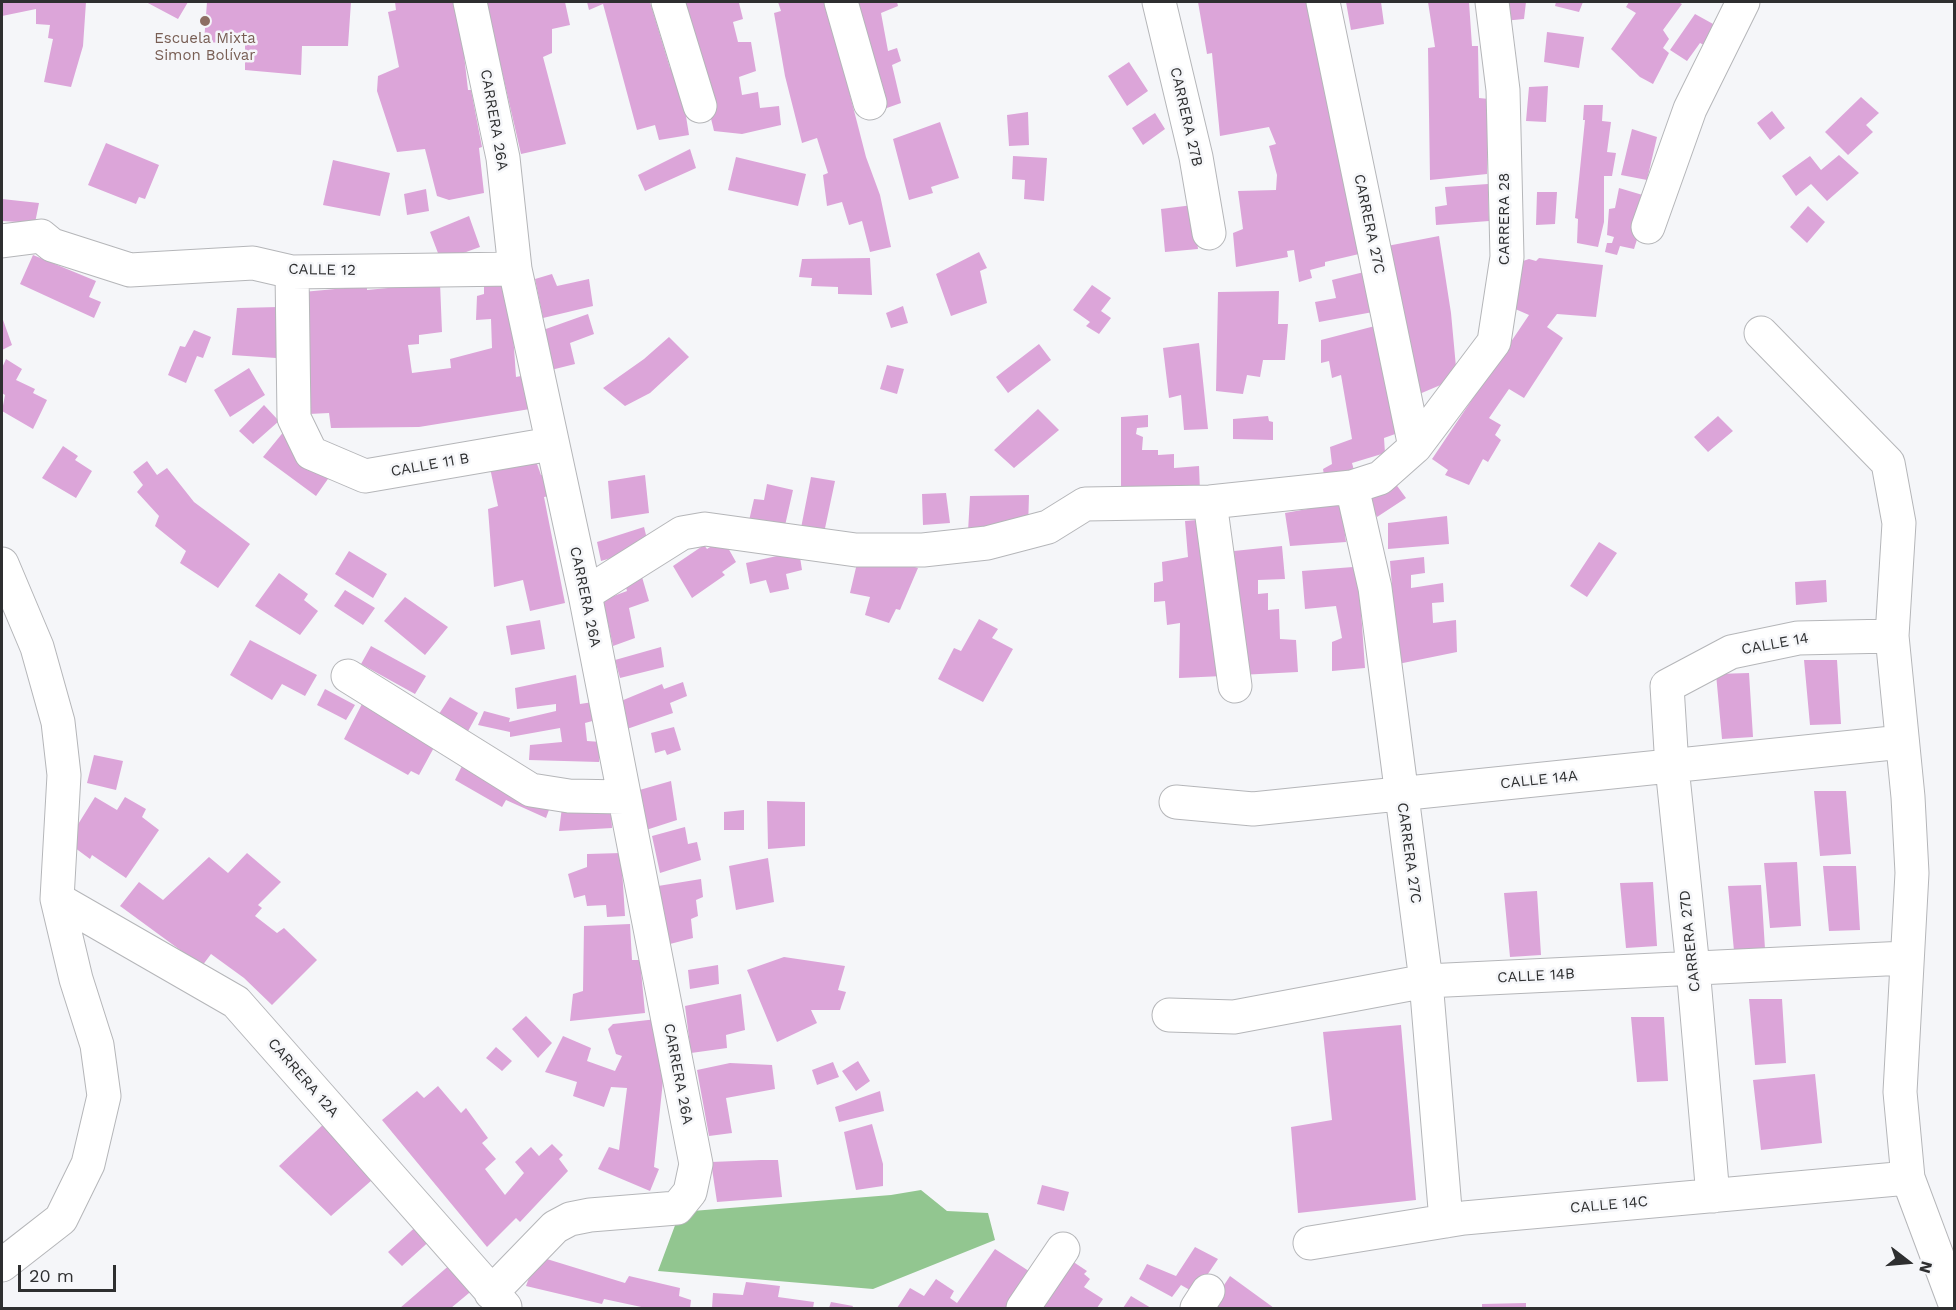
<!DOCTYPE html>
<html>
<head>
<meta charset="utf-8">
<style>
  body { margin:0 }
  #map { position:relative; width:1956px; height:1310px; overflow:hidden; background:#f5f6f9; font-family:"Work Sans",sans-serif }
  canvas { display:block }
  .frame { position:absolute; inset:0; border:3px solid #2e2f30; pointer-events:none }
  .north { position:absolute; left:1878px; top:1232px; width:60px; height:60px; -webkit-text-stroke:4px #f5f6f9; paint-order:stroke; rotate:106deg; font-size:16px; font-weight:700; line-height:24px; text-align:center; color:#2e2f30 }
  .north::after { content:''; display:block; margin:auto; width:21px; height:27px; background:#2e2f30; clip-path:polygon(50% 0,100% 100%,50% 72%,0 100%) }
  .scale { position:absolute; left:18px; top:1265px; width:98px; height:27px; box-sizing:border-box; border:3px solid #2e2f30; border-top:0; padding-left:8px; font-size:18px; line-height:21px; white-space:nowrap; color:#2e2f30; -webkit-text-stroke:4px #f5f6f9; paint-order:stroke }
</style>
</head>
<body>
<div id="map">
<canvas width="1956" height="1310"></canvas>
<div class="frame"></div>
<div class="north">N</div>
<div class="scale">20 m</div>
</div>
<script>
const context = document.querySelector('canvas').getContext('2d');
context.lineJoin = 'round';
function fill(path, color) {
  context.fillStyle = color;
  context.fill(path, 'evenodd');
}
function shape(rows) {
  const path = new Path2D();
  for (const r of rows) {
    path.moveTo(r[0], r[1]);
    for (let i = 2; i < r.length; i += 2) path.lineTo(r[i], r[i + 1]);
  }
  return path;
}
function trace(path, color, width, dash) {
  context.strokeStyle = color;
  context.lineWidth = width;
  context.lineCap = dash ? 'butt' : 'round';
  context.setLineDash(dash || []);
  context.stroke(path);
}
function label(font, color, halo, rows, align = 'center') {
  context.font = font + ' "Work Sans",sans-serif';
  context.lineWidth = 5;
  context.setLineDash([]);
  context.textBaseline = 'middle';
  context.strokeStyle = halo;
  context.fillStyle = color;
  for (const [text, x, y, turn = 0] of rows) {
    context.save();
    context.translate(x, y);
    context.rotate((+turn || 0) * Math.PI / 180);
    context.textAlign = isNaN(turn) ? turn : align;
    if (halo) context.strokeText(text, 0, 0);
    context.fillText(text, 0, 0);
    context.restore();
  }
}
fill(shape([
  [921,1190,947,1211,988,1213,995,1240,873,1289,658,1271,680,1212,891,1195]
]), '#92c690');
fill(shape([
  [2,2,86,2,83,46,71,87,44,82,53,39,48,38,50,25,36,24,36,9,2,16],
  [146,2,188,2,178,19],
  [207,2,351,2,348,46,302,46,301,75,245,70,245,44,204,42],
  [395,2,458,2,468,90,471,90,482,147,479,148,484,193,449,200,437,196,425,149,397,152,377,91,378,76,399,67,388,12,396,10],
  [486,2,565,2,570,25,552,29,552,53,543,57,566,144,521,154],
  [587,2,650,2,670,68,678,66,689,135,659,140,655,125,637,130,603,4,589,10],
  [683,2,739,3,743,19,733,22,738,42,751,42,756,71,739,77,742,95,758,92,760,108,779,106,781,125,742,134,714,131],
  [778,2,826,2,866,157,880,195,891,247,870,252,862,221,849,225,842,202,827,206,823,175,828,173,817,138,802,143,785,76,774,13,781,11],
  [856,2,897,2,898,6,881,13,888,51,897,48,901,61,892,65,901,103,884,109],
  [1198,2,1311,2,1359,254,1325,262,1325,266,1310,270,1312,278,1299,282,1294,250,1287,251,1288,257,1236,267,1233,233,1243,229,1238,191,1276,190,1277,175,1269,146,1276,144,1269,127,1220,136,1212,53,1207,54],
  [1346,2,1381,2,1384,24,1351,30],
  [1428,2,1469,2,1472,46,1478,46,1479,98,1489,99,1487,174,1430,180,1428,48,1435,47],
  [1502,2,1526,2,1524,19,1503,21],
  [1556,2,1583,2,1579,12,1555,6],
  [1629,2,1678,2,1682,4,1663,30,1669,39,1663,48,1669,53,1653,84,1640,77,1611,49,1636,13,1626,7],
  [1695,14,1724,30,1712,49,1700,43,1687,61,1670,50],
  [1547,32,1584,37,1579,68,1544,62],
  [1129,62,1148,91,1127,106,1108,76],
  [1548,86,1546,122,1526,121,1529,87],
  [1861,97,1879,113,1866,125,1873,132,1848,155,1825,132],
  [1584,105,1603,105,1602,121,1611,122,1607,152,1616,153,1612,176,1604,176,1604,222,1598,247,1577,243,1578,219,1575,218,1585,120,1583,120],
  [1772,111,1785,128,1770,140,1757,123],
  [1028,112,1029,145,1009,146,1007,115],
  [1155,113,1165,129,1143,145,1132,128],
  [940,122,959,178,931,187,933,193,909,200,893,139],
  [1632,129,1657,137,1647,180,1621,175],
  [106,143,159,165,145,199,139,197,136,204,88,185],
  [690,149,696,168,645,191,638,175],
  [1839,155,1859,173,1827,201,1811,184,1796,196,1782,176,1810,156,1821,170],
  [1013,156,1047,158,1044,201,1024,199,1025,180,1012,179],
  [736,157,806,174,798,206,728,190],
  [333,160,390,173,380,216,323,205],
  [1488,184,1489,221,1436,225,1435,207,1447,205,1445,187],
  [1619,188,1646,196,1648,205,1634,249,1620,246,1617,255,1605,252,1607,243,1612,243,1614,237,1607,235,1609,209,1615,208],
  [426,189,429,211,407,215,404,194],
  [1537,192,1557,192,1555,224,1536,225],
  [2,199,39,203,35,223,2,221],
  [1193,205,1198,249,1165,252,1161,209],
  [1808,206,1825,222,1807,243,1790,227],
  [469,216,480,247,441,261,430,232],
  [1439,236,1451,313,1457,378,1417,395,1387,246],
  [979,252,987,268,980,271,987,303,951,316,936,274],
  [33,255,96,281,89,297,101,302,94,318,20,284],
  [870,258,872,295,838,294,838,287,811,286,812,278,799,277,802,259],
  [1539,258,1603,265,1596,317,1557,314,1547,327,1563,338,1524,398,1509,389,1489,418,1501,425,1495,435,1501,440,1488,462,1483,459,1469,485,1445,475,1448,470,1432,459,1529,315,1506,305,1520,262,1529,259,1536,261],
  [1368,271,1373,312,1319,322,1315,302,1336,298,1332,280],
  [552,274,557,286,589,279,593,306,543,318,535,279],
  [509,275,516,377,526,375,530,409,419,427,331,428,329,413,309,414,303,292,367,286,367,290,440,283,442,332,419,335,419,344,408,345,412,373,451,368,450,359,492,348,491,319,476,320,477,296,484,294,484,279],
  [1092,285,1111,298,1101,311,1111,318,1099,334,1086,326,1090,322,1073,310],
  [1279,291,1278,324,1288,324,1285,360,1263,360,1260,377,1247,375,1243,394,1216,391,1218,292],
  [903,306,908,323,891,328,886,313],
  [279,307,276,358,232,355,237,308],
  [588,314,594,334,570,343,575,364,551,370,543,330],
  [2,317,12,345,2,350],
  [1375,326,1386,365,1389,402,1395,402,1398,433,1384,438,1385,453,1352,463,1355,474,1325,481,1323,469,1332,464,1330,447,1352,439,1341,375,1332,378,1329,361,1321,363,1321,340],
  [194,330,211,337,203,358,197,356,186,383,168,375,180,346,185,347],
  [669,337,689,357,650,393,625,406,603,388,644,359],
  [1199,343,1208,429,1184,430,1181,395,1169,398,1163,348],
  [1039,344,1051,360,1008,393,996,377],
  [6,359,22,369,16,380,35,389,33,393,47,400,33,429,2,411,5,395,2,393,2,368],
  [887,365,904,369,897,394,880,389],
  [249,368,265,395,230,417,214,390],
  [264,405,279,421,253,444,239,431],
  [1038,409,1059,430,1014,468,994,450],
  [1148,415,1148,427,1137,428,1136,434,1143,437,1142,450,1158,450,1158,455,1174,454,1174,468,1199,466,1200,491,1121,493,1121,417],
  [1268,416,1269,421,1273,422,1273,440,1233,439,1233,419],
  [1718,416,1733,431,1708,452,1694,437],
  [285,430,337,466,316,496,263,457],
  [527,436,541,475,546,474,550,496,544,497,565,603,530,611,523,580,494,587,488,509,498,506,485,444],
  [63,446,78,456,75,460,92,471,76,498,42,478],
  [147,461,157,475,167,468,194,502,250,544,218,588,180,563,186,551,155,526,159,516,137,492,143,485,133,472],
  [645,475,649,513,611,519,608,481],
  [811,477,835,481,824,533,801,528],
  [1395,483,1406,498,1377,517,1368,499],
  [767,484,793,490,784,530,748,525,754,499,764,500],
  [946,493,950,523,923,525,922,494],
  [1029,495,1028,529,968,532,970,496],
  [1341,503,1346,542,1290,546,1285,513],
  [1447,516,1449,544,1388,549,1388,523],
  [1209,519,1223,676,1179,678,1180,623,1167,625,1165,601,1154,602,1154,583,1163,581,1162,562,1188,557,1185,521],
  [644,527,649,547,601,561,597,542],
  [723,539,736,562,722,572,725,575,692,598,673,566,704,545,707,549],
  [1599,542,1617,553,1587,597,1570,586],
  [1282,546,1285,579,1258,580,1258,594,1268,593,1268,610,1279,609,1280,639,1296,640,1298,672,1240,675,1234,551],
  [349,551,387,574,373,598,335,574],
  [799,551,802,570,786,574,789,589,770,593,766,580,750,584,746,563],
  [1424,557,1425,573,1411,575,1411,588,1443,583,1444,602,1432,603,1433,623,1456,620,1457,652,1398,664,1390,561],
  [858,559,908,565,918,568,900,610,896,609,889,623,865,615,870,597,850,593],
  [1353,567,1360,597,1365,668,1332,671,1332,642,1342,638,1336,606,1305,609,1302,571],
  [279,573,308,594,304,600,318,611,300,635,255,606],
  [642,577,649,601,629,608,635,638,613,646,603,600,627,591,625,584],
  [1826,580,1827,602,1796,605,1795,582],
  [345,590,375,608,363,625,334,606],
  [405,597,448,627,425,655,384,621],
  [979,619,998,629,992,638,1013,649,983,702,938,679,954,648,961,651],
  [540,620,545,649,511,655,506,626],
  [250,640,317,675,305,696,282,684,272,700,230,675],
  [371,646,426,676,415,694,361,664],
  [661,647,664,667,620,678,615,660],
  [1804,660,1837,660,1841,724,1810,725],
  [1749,673,1753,737,1722,739,1716,674],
  [576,675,580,704,593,702,596,720,585,723,587,741,601,742,599,762,529,760,530,745,562,742,560,728,510,737,510,732,478,725,484,711,510,718,509,722,556,711,556,704,517,709,515,688],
  [683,682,687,696,670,703,673,713,627,729,621,701,662,684,664,689],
  [325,689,355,705,346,720,317,705],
  [450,697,478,713,467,733,437,717],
  [363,702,437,742,419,775,411,771,408,775,344,739],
  [674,727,681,750,667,755,665,750,655,753,651,733],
  [94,755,123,761,116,790,87,783],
  [467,756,553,799,546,818,506,800,502,807,455,780],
  [671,781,677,820,646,830,636,791],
  [610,788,612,828,559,831,564,791],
  [1814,791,1846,791,1851,854,1820,856],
  [95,797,117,810,125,797,146,809,142,817,159,830,126,878,92,855,90,859,67,842],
  [767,801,805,802,805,846,768,849],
  [744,810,744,830,724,830,724,812],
  [685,827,688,844,697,842,701,860,660,873,652,836],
  [247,853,281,882,258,905,262,908,255,916,277,933,284,928,317,960,272,1005,244,978,211,954,202,966,120,906,139,882,163,900,209,857,228,873],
  [621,853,625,916,607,917,606,905,587,906,585,895,574,898,568,874,587,867,587,854],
  [768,858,774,902,736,910,729,866],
  [1797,862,1801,926,1770,928,1764,863],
  [1823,866,1856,866,1860,930,1829,931],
  [701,879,703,897,696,900,698,916,691,919,693,938,670,944,658,886],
  [1653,882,1657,946,1626,948,1620,883],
  [1761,885,1765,949,1734,951,1728,886],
  [1537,891,1541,955,1510,957,1504,893],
  [630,924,632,960,640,960,645,1013,570,1021,573,994,583,991,584,926],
  [784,957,845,966,838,990,846,992,840,1010,811,1010,817,1023,777,1042,747,970],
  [718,965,719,984,690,989,688,970],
  [741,994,745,1030,726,1035,727,1048,691,1053,685,1006],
  [1749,999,1782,999,1786,1063,1755,1065],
  [526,1016,552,1043,538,1058,512,1029],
  [1631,1017,1664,1017,1668,1081,1637,1082],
  [657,1019,664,1071,654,1167,659,1169,650,1191,598,1169,609,1147,619,1150,627,1088,611,1087,604,1107,573,1096,577,1082,545,1072,563,1036,591,1048,587,1061,615,1071,622,1056,616,1054,608,1029,613,1024],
  [1401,1025,1416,1200,1298,1213,1291,1127,1332,1120,1323,1032],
  [496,1047,512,1061,502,1071,486,1058],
  [858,1061,870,1081,856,1091,842,1071],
  [833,1062,839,1077,817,1085,812,1070],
  [730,1063,772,1065,775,1089,726,1098,732,1133,709,1136,697,1070],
  [1815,1074,1822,1143,1761,1150,1753,1080],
  [438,1086,461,1113,466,1108,488,1138,482,1143,496,1159,485,1169,505,1195,524,1173,515,1162,531,1147,539,1156,552,1144,563,1155,559,1159,568,1171,520,1222,516,1218,487,1247,382,1120,417,1091,424,1098],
  [880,1091,884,1111,839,1122,835,1107],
  [328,1120,380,1173,331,1216,279,1166],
  [872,1124,883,1164,883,1186,856,1190,844,1132],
  [761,1160,778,1160,782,1197,717,1202,711,1162],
  [1042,1185,1069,1192,1064,1211,1037,1204],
  [421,1222,434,1237,402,1266,388,1252],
  [1195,1247,1218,1259,1195,1293,1181,1285,1172,1297,1139,1279,1147,1264,1176,1276],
  [995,1249,1035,1275,1012,1308,897,1308,910,1288,924,1296,936,1279,954,1291,950,1298,957,1303],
  [537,1256,625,1283,629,1276,680,1288,679,1296,691,1300,690,1308,646,1308,604,1299,602,1304,526,1286],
  [1069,1259,1087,1271,1084,1274,1090,1279,1084,1287,1103,1299,1097,1308,1037,1308],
  [452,1263,475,1288,451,1308,400,1308],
  [1230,1276,1274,1308,1209,1308],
  [746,1282,780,1286,778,1297,814,1302,813,1308,712,1308,713,1293,743,1295],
  [1131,1296,1151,1308,1123,1308],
  [831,1302,853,1306,852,1308,829,1308],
  [1526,1303,1526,1308,1482,1308,1482,1304]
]), '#dca5d9');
const street = shape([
  [470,2,503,158,515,269,585,594,696,1164,690,1192,677,1208,590,1215,570,1219,555,1227,491,1293],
  [668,2,700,106],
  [841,2,870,103],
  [1159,2,1196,157,1209,233],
  [1323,2,1415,447],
  [1648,227,1690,109,1743,2],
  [2,241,41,236,52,245,130,270,253,263,292,272,515,269],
  [292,272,294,418,311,453,365,476,551,444],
  [1761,333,1888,463,1899,523,1892,636,1908,797,1912,873,1900,1092,1908,1178,1954,1301],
  [1352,487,1375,588,1426,981,1446,1221],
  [1210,502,1235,686],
  [2,564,37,647,58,722,64,775,57,899,76,979,97,1045,104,1096,88,1164,61,1219,2,1265],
  [585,594,682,533,705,529,856,550,923,550,987,543,1048,527,1085,504,1210,502,1352,487,1380,478,1415,447,1494,342,1507,257,1503,90,1492,2],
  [348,676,531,790,569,796,624,797],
  [1176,802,1253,809,1902,742],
  [57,899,236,1002,505,1307],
  [1169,1015,1234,1017,1426,981,1906,958],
  [1713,1196,1693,968,1672,767,1667,686,1731,652,1798,638,1892,636],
  [1310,1243,1464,1218,1908,1178],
  [1023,1308,1063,1249],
  [1197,1308,1208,1291]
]);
trace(street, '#b5b6b9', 35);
trace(street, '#fff', 33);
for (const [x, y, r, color] of [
  [205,21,6,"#8d6e63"]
]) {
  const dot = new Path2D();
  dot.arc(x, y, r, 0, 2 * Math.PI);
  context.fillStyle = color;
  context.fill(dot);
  trace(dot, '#f5f6f9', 2);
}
label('15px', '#785e54', '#f5f6f9', [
  ["Escuela Mixta",205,39],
  ["Simon Bolívar",205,56]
]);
label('15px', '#2e2f30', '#f5f6f9', [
  ["CARRERA 27B",1186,117,77],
  ["CARRERA 26A",494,120,80],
  ["CARRERA 28",1505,219,-90],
  ["CARRERA 27C",1369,224,78],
  ["CALLE 12",322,270,1],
  ["CALLE 11 B",430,465,-10],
  ["CARRERA 26A",585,597,78],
  ["CALLE 14",1775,644,-10],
  ["CALLE 14A",1539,780,-6],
  ["CARRERA 27C",1409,853,82],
  ["CARRERA 27D",1690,941,-96],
  ["CALLE 14B",1536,976,-3],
  ["CARRERA 26A",678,1074,79],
  ["CARRERA 12A",303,1078,49],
  ["CALLE 14C",1609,1205,-5]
]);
</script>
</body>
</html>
